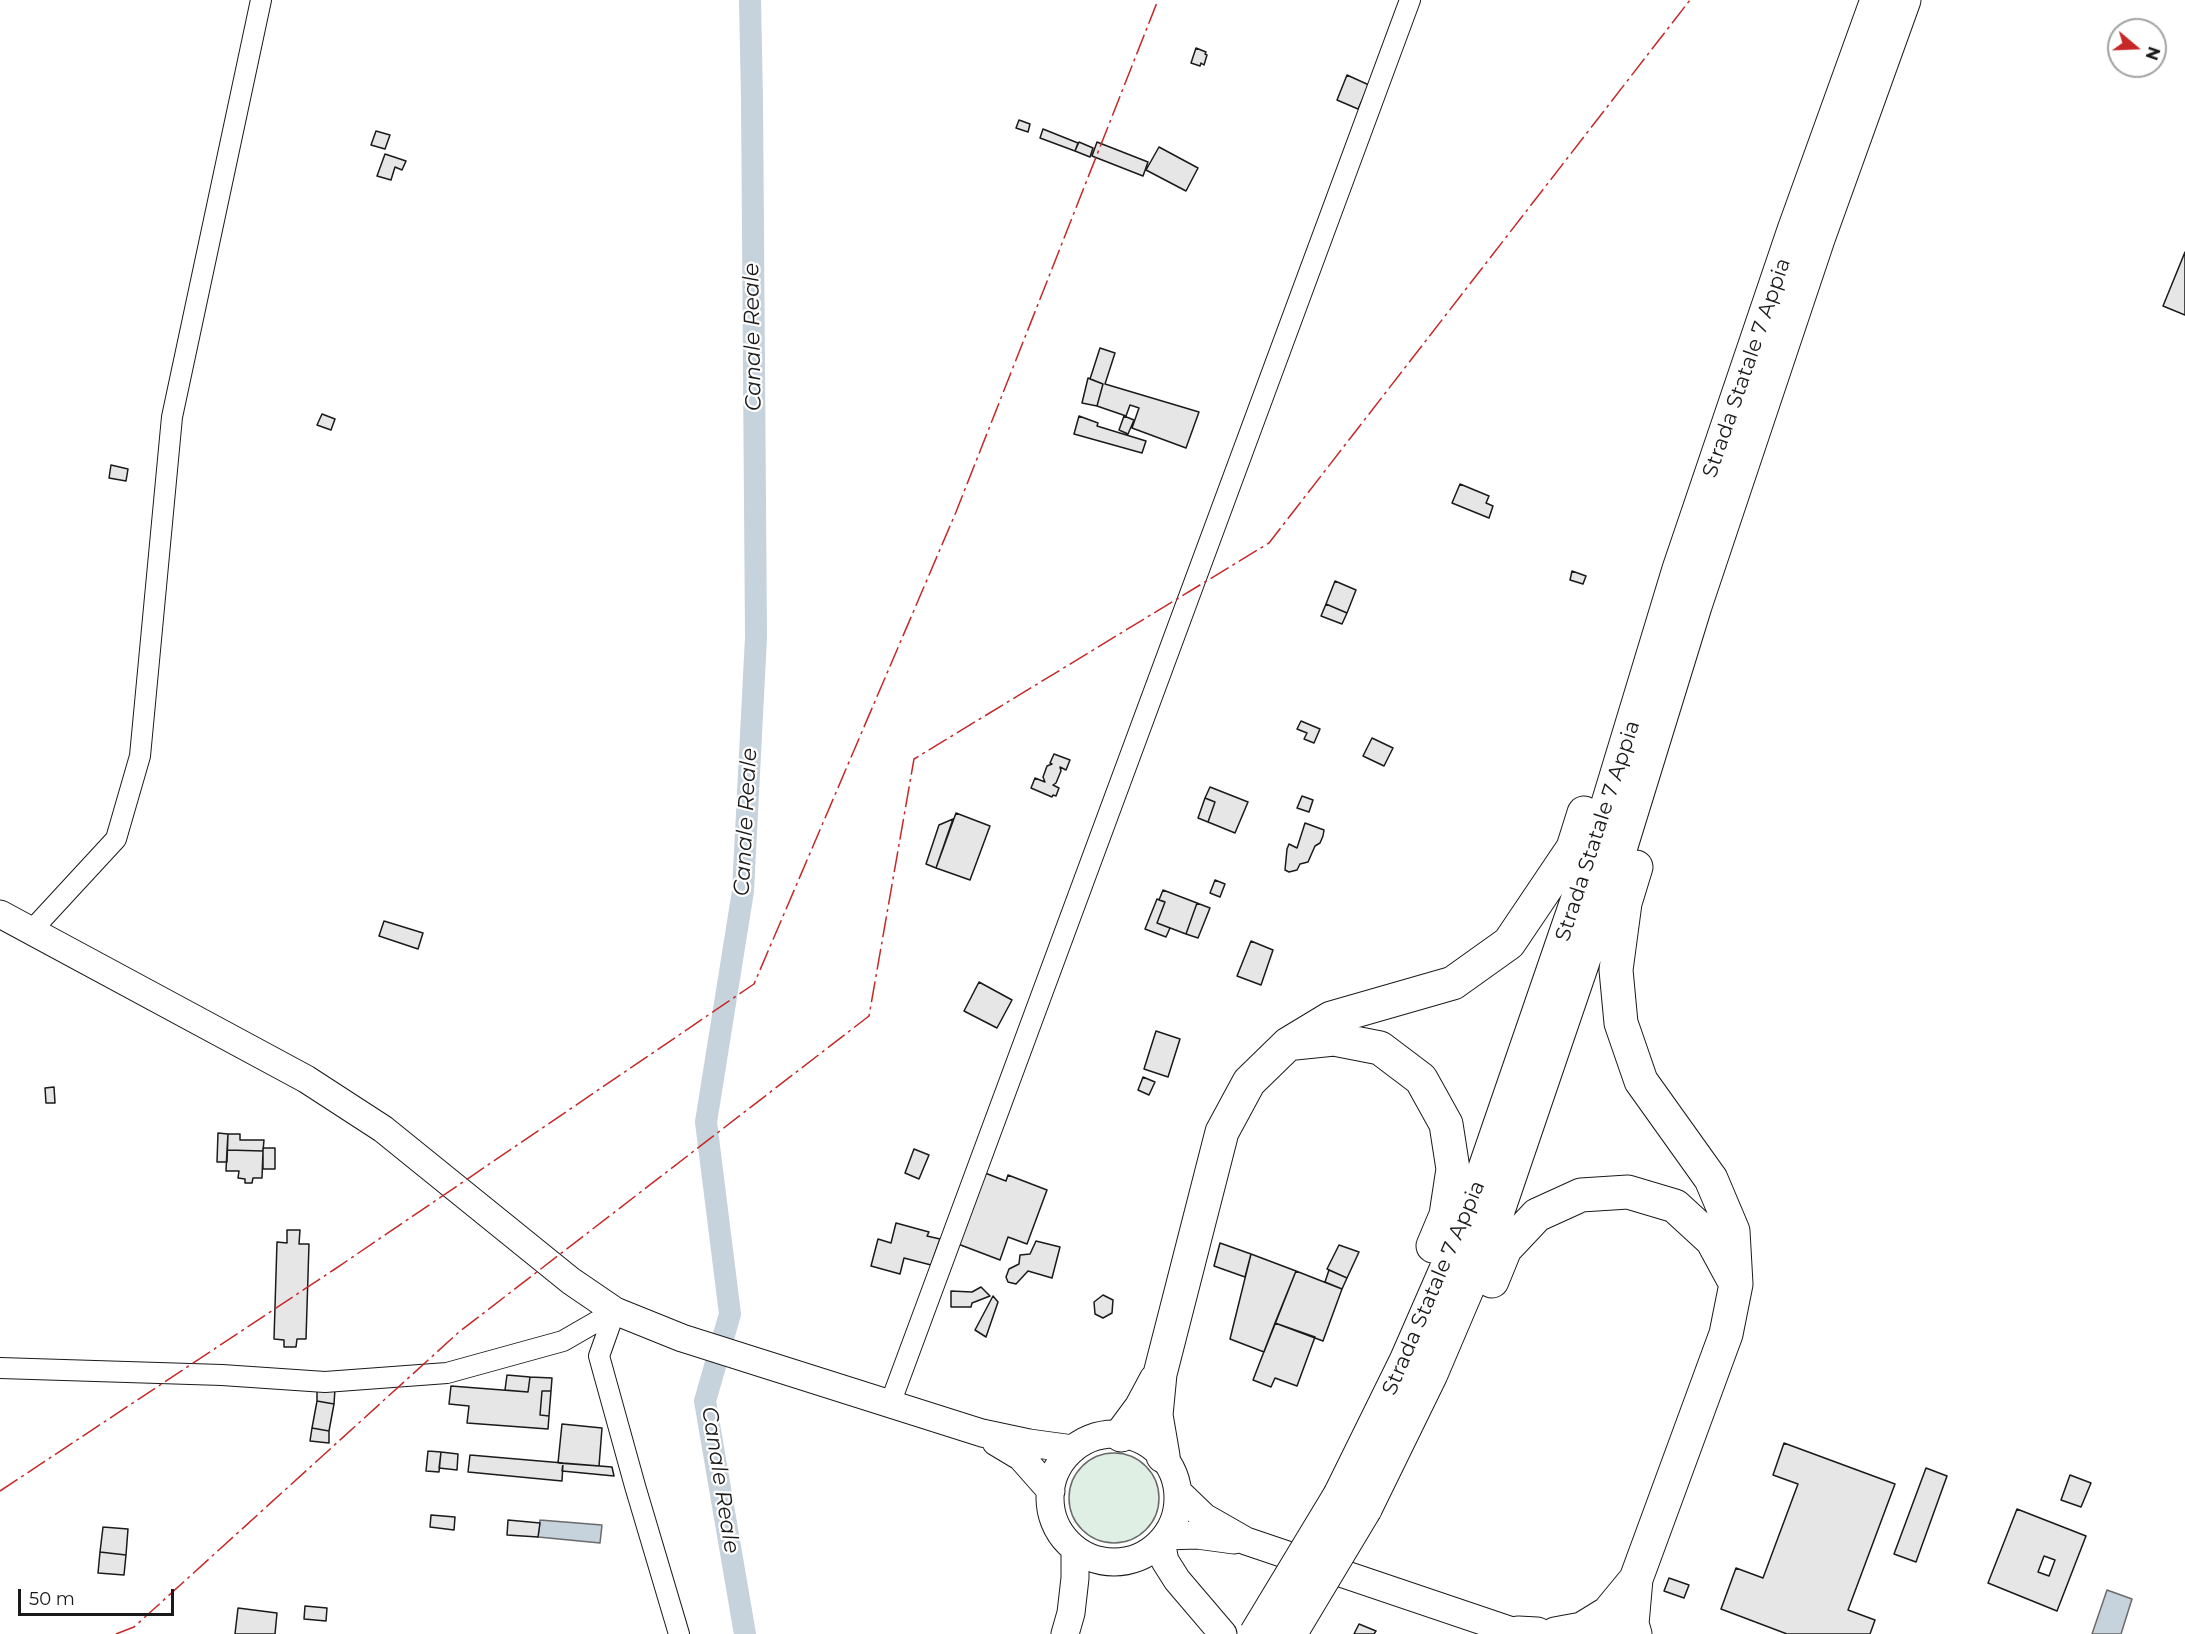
<!DOCTYPE html>
<html>
<head>
<meta charset="utf-8">
<style>
  body { margin:0 }
  #map { position:relative; width:2185px; height:1634px; overflow:hidden; background:#fff; font-family:Montserrat,sans-serif }
  canvas { display:block }
  .north { position:absolute; left:2107px; top:18px; width:60px; height:60px; box-sizing:border-box; background:#fff; border:2px solid #a3a3a3; border-radius:50%; rotate:109deg; font-size:16px; font-weight:700; line-height:24px; text-align:center; color:#1a1a1a }
  .north::after { content:''; display:block; margin:auto; width:21px; height:27px; background:#c62828; clip-path:polygon(50% 0,100% 100%,50% 72%,0 100%) }
  .scale { position:absolute; left:18px; top:1589px; width:156px; height:27px; box-sizing:border-box; border:3px solid #1a1a1a; border-top:0; padding-left:8px; font-size:18px; line-height:21px; white-space:nowrap; color:#1a1a1a; -webkit-text-stroke:4px #fff; paint-order:stroke }
</style>
</head>
<body>
<div id="map">
<canvas width="2185" height="1634"></canvas>
<div class="north">N</div>
<div class="scale">50 m</div>
</div>
<script>
const context = document.querySelector('canvas').getContext('2d');
context.lineJoin = 'round';
function fill(path, color) {
  context.fillStyle = color;
  context.fill(path, 'evenodd');
}
function shape(rows) {
  const path = new Path2D();
  for (const r of rows) {
    if (r.length === 3) {
      path.moveTo(r[0] + r[2], r[1]);
      path.arc(r[0], r[1], r[2], 0, 2 * Math.PI);
      continue;
    }
    path.moveTo(r[0], r[1]);
    for (let i = 2; i < r.length; i += 2) path.lineTo(r[i], r[i + 1]);
  }
  return path;
}
function trace(path, color, width, dash) {
  context.strokeStyle = color;
  context.lineWidth = width;
  context.lineCap = dash ? 'butt' : 'round';
  context.setLineDash(dash || []);
  context.stroke(path);
}
function label(font, color, halo, rows, align = 'center') {
  context.font = font + ' Montserrat,sans-serif';
  context.lineWidth = 4.5;
  context.setLineDash([]);
  context.textBaseline = 'middle';
  context.strokeStyle = halo;
  context.fillStyle = color;
  for (const [text, x, y, turn = 0] of rows) {
    context.save();
    context.translate(x, y);
    context.rotate((+turn || 0) * Math.PI / 180);
    context.textAlign = isNaN(turn) ? turn : align;
    if (halo) context.strokeText(text, 0, 0);
    context.fillText(text, 0, 0);
    context.restore();
  }
}
const green = shape([
  [1114,1498,45]
]);
fill(green, '#e0efe3');
trace(green, '#6a6a6a', 1.5);
const water = shape([
  [540,1520,602,1525,600,1543,538,1537,540,1520],
  [2107,1590,2132,1599,2121,1634,2092,1634,2107,1590]
]);
fill(water, '#c6d2dc');
trace(water, '#6a6a6a', 1.5);
trace(shape([
  [745,1634,705,1401,730,1314,706,1122,743,891,756,637,752,99,750,0]
]), '#c6d2dc', 22);
const building = shape([
  [1196,48,1206,52,1205,54,1207,55,1204,65,1201,63,1200,66,1191,63,1196,48],
  [1347,75,1369,85,1358,109,1337,100,1347,75],
  [1019,120,1030,124,1028,132,1016,128,1019,120],
  [1043,129,1078,143,1075,151,1040,138,1043,129],
  [376,131,390,135,385,149,371,145,376,131],
  [1079,142,1093,148,1090,157,1075,151,1079,142],
  [1097,142,1148,162,1143,176,1092,156,1097,142],
  [1159,147,1198,168,1186,191,1146,170,1159,147],
  [385,154,406,161,402,170,395,167,391,180,377,176,385,154],
  [2185,252,2185,315,2163,306,2185,252],
  [1100,348,1115,353,1105,384,1199,412,1186,448,1132,428,1139,408,1130,405,1126,416,1097,406,1103,384,1090,379,1100,348],
  [1088,378,1103,384,1097,406,1082,403,1088,378],
  [322,414,335,419,331,430,317,425,322,414],
  [1079,416,1098,423,1097,426,1146,441,1142,453,1074,434,1079,416],
  [1124,416,1134,420,1128,434,1119,430,1124,416],
  [111,465,128,469,126,481,109,478,111,465],
  [1460,484,1489,496,1486,503,1493,506,1489,518,1452,503,1460,484],
  [1572,571,1586,576,1583,584,1570,580,1572,571],
  [1335,581,1356,590,1347,613,1326,604,1335,581],
  [1326,604,1347,613,1342,624,1321,616,1326,604],
  [1301,721,1320,729,1314,743,1304,739,1307,733,1297,729,1301,721],
  [1372,738,1393,748,1384,766,1363,756,1372,738],
  [1054,754,1070,760,1066,770,1060,767,1061,771,1056,783,1053,785,1059,788,1056,796,1053,795,1052,797,1031,788,1035,778,1045,782,1043,777,1047,766,1052,764,1050,763,1054,754],
  [1210,787,1248,802,1235,833,1208,822,1215,802,1205,798,1210,787],
  [1302,796,1313,800,1309,812,1297,808,1302,796],
  [1205,798,1215,802,1208,822,1198,818,1205,798],
  [956,813,990,826,970,880,936,868,956,813],
  [953,819,936,868,926,864,939,825,953,819],
  [1305,823,1324,830,1323,836,1320,843,1315,846,1308,862,1300,864,1297,870,1289,872,1285,870,1287,849,1289,844,1297,848,1305,823],
  [1215,880,1225,884,1220,897,1210,893,1215,880],
  [1163,890,1197,903,1186,934,1157,923,1165,902,1159,900,1163,890],
  [1157,899,1165,902,1157,923,1170,928,1166,937,1145,929,1157,899],
  [1197,903,1210,908,1198,938,1186,934,1197,903],
  [384,921,423,933,418,949,379,936,384,921],
  [1251,941,1273,950,1261,985,1237,976,1251,941],
  [979,982,1012,1000,997,1028,964,1011,979,982],
  [1156,1031,1180,1039,1168,1077,1144,1069,1156,1031],
  [1143,1077,1155,1082,1149,1095,1138,1090,1143,1077],
  [54,1087,55,1103,46,1103,45,1088,54,1087],
  [218,1133,228,1134,227,1162,217,1162,218,1133],
  [228,1134,240,1134,240,1140,264,1140,263,1151,227,1150,228,1134],
  [263,1148,275,1148,275,1169,263,1169,263,1148],
  [914,1149,929,1155,919,1179,905,1173,914,1149],
  [227,1150,263,1151,262,1178,253,1178,252,1183,245,1183,245,1179,238,1178,239,1171,226,1171,227,1150],
  [985,1173,1006,1181,1008,1175,1047,1190,1027,1244,1008,1237,1000,1260,958,1244,985,1173],
  [896,1223,929,1232,927,1236,940,1239,931,1265,904,1258,900,1274,871,1266,878,1239,891,1243,896,1223],
  [287,1230,300,1230,299,1244,309,1244,306,1339,297,1339,296,1347,284,1347,284,1340,274,1339,277,1242,287,1243,287,1230],
  [1036,1241,1060,1247,1052,1278,1028,1271,1016,1284,1008,1282,1006,1277,1009,1269,1019,1264,1020,1255,1030,1254,1036,1241],
  [1220,1243,1251,1254,1245,1277,1214,1266,1220,1243],
  [1339,1245,1359,1252,1347,1278,1327,1269,1339,1245],
  [1251,1254,1296,1271,1264,1352,1230,1339,1251,1254],
  [1329,1270,1347,1278,1342,1289,1325,1282,1329,1270],
  [1296,1271,1342,1289,1323,1341,1275,1323,1296,1271],
  [981,1287,990,1296,972,1303,971,1307,951,1307,951,1291,972,1292,981,1287],
  [1103,1295,1113,1300,1112,1313,1103,1318,1095,1314,1094,1302,1103,1295],
  [993,1296,998,1302,986,1337,975,1330,993,1296],
  [1275,1323,1315,1337,1297,1386,1275,1378,1271,1387,1253,1380,1275,1323],
  [507,1375,530,1377,528,1392,505,1390,507,1375],
  [530,1377,552,1378,551,1391,542,1391,540,1415,549,1416,548,1429,467,1423,469,1406,449,1404,451,1386,528,1392,530,1377],
  [335,1389,334,1404,317,1401,317,1391,335,1389],
  [542,1391,551,1391,549,1416,540,1415,542,1391],
  [317,1401,334,1404,329,1431,312,1428,317,1401],
  [562,1424,602,1428,599,1466,558,1463,562,1424],
  [312,1428,329,1431,329,1443,310,1441,312,1428],
  [1784,1443,1895,1484,1848,1610,1875,1620,1870,1634,1787,1634,1721,1609,1736,1568,1763,1578,1798,1484,1773,1475,1784,1443],
  [428,1451,441,1452,439,1472,426,1471,428,1451],
  [441,1452,458,1454,457,1470,439,1468,441,1452],
  [470,1455,563,1463,562,1481,468,1472,470,1455],
  [563,1463,612,1467,614,1476,562,1471,563,1463],
  [1926,1468,1947,1476,1916,1562,1894,1554,1926,1468],
  [2070,1475,2091,1483,2081,1507,2061,1500,2070,1475],
  [2017,1509,2086,1536,2057,1611,1988,1583,2017,1509],
  [2044,1556,2055,1560,2049,1576,2038,1572,2044,1556],
  [431,1515,455,1517,454,1530,430,1527,431,1515],
  [508,1520,540,1523,538,1537,507,1535,508,1520],
  [103,1527,128,1529,126,1555,100,1552,103,1527],
  [100,1552,126,1555,124,1575,98,1573,100,1552],
  [1669,1578,1689,1585,1684,1598,1664,1591,1669,1578],
  [305,1606,327,1608,326,1621,304,1619,305,1606],
  [238,1608,277,1613,275,1634,235,1634,238,1608],
  [1359,1624,1376,1631,1374,1634,1354,1634,1359,1624]
]);
fill(building, '#e6e6e6');
trace(building, '#1a1a1a', 1.5);
const street = shape([
  [31,931,116,839,140,756,172,417,261,0],
  [615,1311,599,1356,635,1486,679,1634],
  [0,1368,222,1375,325,1382,447,1373,563,1341,615,1311],
  [890,1404,1410,0]
]);
const secondary = shape([
  [0,914,306,1079,383,1129,571,1281,615,1311,682,1338,982,1433,1029,1443,1073,1449],
  [1114,1498,64],
  [996,1442,1021,1457,1051,1491],
  [1178,1492,1204,1517,1246,1541,1521,1634],
  [1166,1536,1197,1535,1234,1540],
  [1161,1542,1165,1561,1177,1580,1223,1634],
  [1065,1634,1071,1613,1075,1578,1075,1549]
]);
const highway = shape([
  [1295,1043,1334,1039,1380,1048,1421,1079,1446,1124,1453,1169,1446,1215,1433,1246],
  [1492,1281,1505,1249,1537,1215,1581,1195,1628,1192,1675,1206,1712,1240,1732,1277],
  [1121,1435,1141,1408,1156,1380],
  [1163,1456,1156,1415,1160,1374,1222,1132,1249,1082,1288,1044,1331,1018,1453,983,1509,943,1573,848,1584,813],
  [1340,1495,1406,1361,1465,1226,1589,866,1679,569,1794,230,1877,0],
  [1365,1509,1431,1374,1488,1240,1609,885,1695,606,1818,239,1904,0],
  [1518,1633,1537,1634],
  [1555,1634,1582,1629,1608,1613],
  [1601,1634,1608,1613,1636,1579],
  [1635,1634,1632,1624,1636,1579,1726,1334,1736,1284,1733,1231,1711,1179,1641,1081,1621,1023,1616,970,1625,903,1636,867]
]);
trace(street, '#1a1a1a', 22);
trace(secondary, '#1a1a1a', 29);
trace(highway, '#1a1a1a', 35);
trace(street, '#fff', 20);
trace(secondary, '#fff', 27);
trace(highway, '#fff', 33);
const highwayBridge = shape([
  [1256,1634,1340,1495],
  [1290,1634,1365,1509]
]);
trace(highwayBridge, '#1a1a1a', 35, []);
trace(highwayBridge, '#fff', 33);
trace(shape([
  [0,1491,335,1269,754,984,956,512,1158,0],
  [116,1634,134,1627,459,1332,869,1016,914,759,1269,543,1690,0]
]), '#c62828', 1.5, [21, 4.5, 3, 4.5]);
label('21px', '#1a1a1a', '#fff', [
  ["Strada Statale 7 Appia",1747,368,-71],
  ["Strada Statale 7 Appia",1598,831,-72],
  ["Strada Statale 7 Appia",1434,1288,-67]
]);
label('italic 22px', '#1a1a1a', '#fff', [
  ["Canale Reale",753,337,-91],
  ["Canale Reale",746,822,-87],
  ["Canale Reale",720,1480,81]
]);
</script>
</body>
</html>
